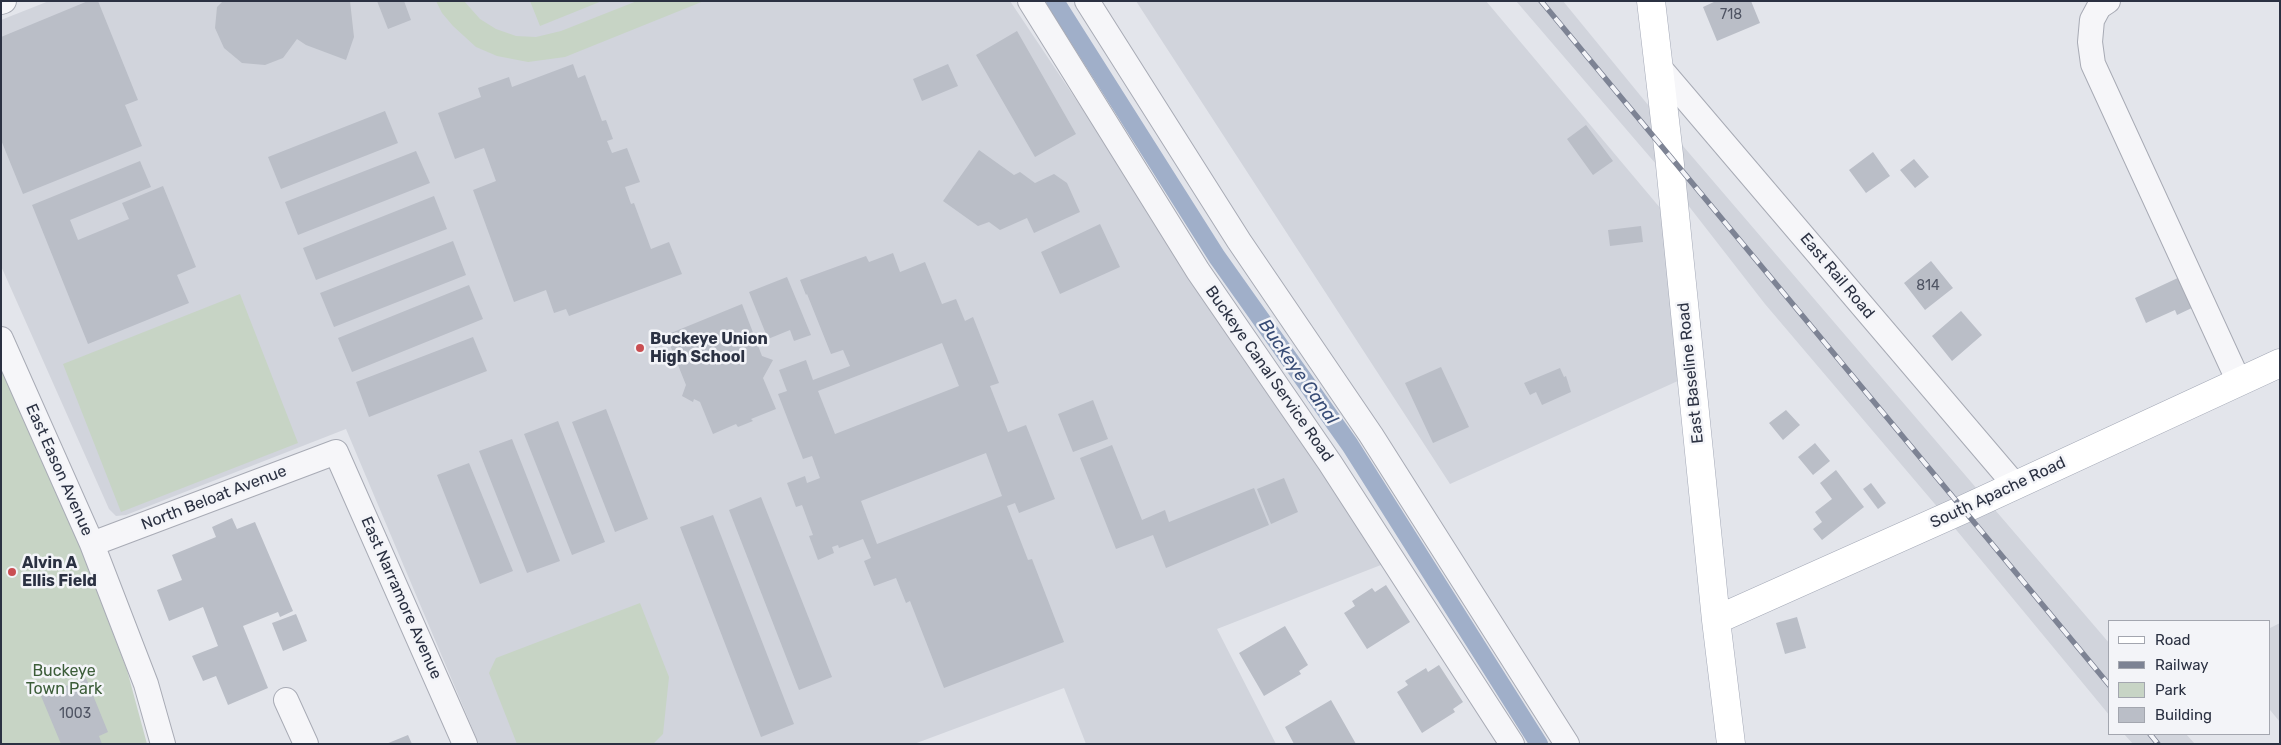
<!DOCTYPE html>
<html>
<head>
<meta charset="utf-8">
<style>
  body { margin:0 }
  #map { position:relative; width:2281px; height:745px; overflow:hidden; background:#e3e5eb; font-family:Rubik,sans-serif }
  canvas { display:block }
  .frame { position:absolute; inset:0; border:2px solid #2b3142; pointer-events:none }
  .legend { position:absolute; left:2108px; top:620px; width:162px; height:115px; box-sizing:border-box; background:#f3f4f8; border:1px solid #a3a6af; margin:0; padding:6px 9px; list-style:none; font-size:15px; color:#2b3142 }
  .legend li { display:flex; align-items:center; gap:10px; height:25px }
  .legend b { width:25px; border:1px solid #a3a6af }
</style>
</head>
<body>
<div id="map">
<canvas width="2281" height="745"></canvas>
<div class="frame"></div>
<ul class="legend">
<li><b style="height:6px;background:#fff"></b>Road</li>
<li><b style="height:6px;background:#7d8394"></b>Railway</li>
<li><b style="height:14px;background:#c7d4c5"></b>Park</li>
<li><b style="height:14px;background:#babec7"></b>Building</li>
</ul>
</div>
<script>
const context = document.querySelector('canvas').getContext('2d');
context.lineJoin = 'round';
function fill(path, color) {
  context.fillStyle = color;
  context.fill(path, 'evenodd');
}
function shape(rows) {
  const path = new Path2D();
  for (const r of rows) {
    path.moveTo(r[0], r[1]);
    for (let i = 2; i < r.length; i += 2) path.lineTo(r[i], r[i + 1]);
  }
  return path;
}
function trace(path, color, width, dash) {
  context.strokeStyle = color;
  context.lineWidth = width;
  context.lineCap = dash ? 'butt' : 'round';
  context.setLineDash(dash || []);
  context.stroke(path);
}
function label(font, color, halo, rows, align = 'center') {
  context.font = font + ' Rubik,sans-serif';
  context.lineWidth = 5;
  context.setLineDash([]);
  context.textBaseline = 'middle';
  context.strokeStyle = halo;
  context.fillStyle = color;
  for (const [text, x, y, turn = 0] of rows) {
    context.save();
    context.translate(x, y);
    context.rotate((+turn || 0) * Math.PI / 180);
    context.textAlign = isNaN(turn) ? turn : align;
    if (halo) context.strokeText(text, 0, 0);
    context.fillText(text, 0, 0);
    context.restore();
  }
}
fill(shape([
  [49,1,1010,1,1386,563,1217,629,1276,744,1086,744,1064,688,914,744,479,744,346,429,126,515,116,516,109,509,1,266,1,20],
  [1136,1,1486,1,1661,209,1680,380,1450,484],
  [1516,1,1563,1,1653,111,2110,644,2110,716,1934,503,1765,304,1656,164],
  [2280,623,2280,722,2270,710,2270,628],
  [2124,734,2186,734,2195,744,2133,744]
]), '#d1d4dc');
fill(shape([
  [436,1,464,1,480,19,496,29,516,36,536,37,561,31,637,1,704,1,565,57,528,62,497,56,476,47,453,26,442,13],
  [530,1,602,1,540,26],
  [240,294,298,443,121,512,63,364],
  [1,368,70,521,127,670,147,744,1,744],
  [640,603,669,677,663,734,653,744,517,744,489,673,496,658]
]), '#c7d4c5');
trace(shape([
  [1055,1,1217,257,1350,445,1539,744]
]), '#a0afc9', 18);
fill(shape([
  [88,1,98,1,138,100,125,105,142,146,23,194,1,140,1,37],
  [223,1,350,1,354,37,346,60,306,45,297,39,283,58,265,65,242,63,224,48,215,28,217,7],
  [377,1,404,1,411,20,388,29],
  [1716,1,1751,1,1760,23,1717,41,1703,7],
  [1017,31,1076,134,1035,157,976,55],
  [573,64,578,78,585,75,602,121,606,120,613,139,607,141,612,153,627,148,640,182,625,187,631,204,634,203,651,249,669,242,682,274,569,316,566,309,554,313,546,290,514,302,473,190,496,181,484,148,455,159,438,113,481,97,478,88,509,77,512,87],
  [948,64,958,86,922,101,913,79],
  [385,111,398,143,281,189,268,157],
  [1586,125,1613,161,1593,175,1567,139],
  [979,150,1014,175,1020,172,1035,183,1054,174,1067,183,1080,212,1034,233,1027,218,1000,230,989,222,978,226,943,201],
  [416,151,430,183,298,235,285,202],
  [1873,152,1890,176,1866,193,1849,170],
  [1914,159,1929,177,1915,188,1900,170],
  [140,161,151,187,70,220,78,240,129,219,122,203,163,186,196,267,177,275,189,303,88,344,32,205],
  [434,196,447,229,316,280,303,248],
  [1100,224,1120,267,1060,294,1041,252],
  [1641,226,1643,242,1610,246,1608,230],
  [453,241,466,275,334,327,320,293],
  [893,253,900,272,925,262,942,304,956,299,965,321,973,317,999,383,990,386,1008,432,1026,425,1055,499,1019,513,1015,503,1007,506,1028,560,1032,559,1064,642,944,688,910,601,906,603,896,578,874,586,864,561,871,558,863,539,839,548,838,545,832,547,834,553,818,560,809,536,813,535,802,505,796,507,787,483,805,476,807,483,820,478,812,456,803,459,778,394,787,391,779,370,806,360,813,380,850,366,843,350,831,354,807,294,806,295,800,280,866,256,869,262],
  [942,343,959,386,835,434,818,391],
  [986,453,1002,496,877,544,861,501],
  [1931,261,1953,288,1925,310,1904,283],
  [2182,276,2196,306,2177,315,2175,310,2146,323,2135,298],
  [787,277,811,335,794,341,790,330,768,339,749,292],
  [469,285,483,319,352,372,338,338],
  [742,304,762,356,773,360,763,378,776,409,751,419,753,421,738,427,736,424,713,434,700,402,694,399,693,402,682,396,686,385,666,335],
  [1961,311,1982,335,1952,361,1932,336],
  [473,337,487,371,369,417,356,382],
  [1441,367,1469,427,1433,443,1405,383],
  [1560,368,1564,377,1566,376,1571,392,1542,405,1536,392,1530,395,1524,383],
  [1093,400,1108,439,1073,452,1058,414],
  [606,409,648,519,615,532,572,422],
  [1786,410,1800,425,1783,440,1769,423],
  [558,421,605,542,572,555,524,434],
  [512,439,560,561,527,573,479,451],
  [1815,443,1830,461,1813,475,1798,457],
  [1112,445,1142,520,1165,510,1169,522,1254,488,1269,525,1166,568,1153,535,1116,549,1080,458],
  [469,463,513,571,480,584,437,475],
  [1836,470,1864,507,1822,540,1813,529,1822,522,1815,512,1832,499,1820,483],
  [1284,478,1298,512,1271,524,1257,489],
  [1871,483,1886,503,1878,509,1863,489],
  [761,497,832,677,799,690,729,510],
  [713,515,794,724,761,737,680,527],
  [232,518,237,529,255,522,293,611,280,617,278,612,243,626,268,688,228,705,216,676,203,681,192,656,218,646,203,607,169,621,157,590,182,580,172,555,216,537,212,527],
  [1386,585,1410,622,1367,649,1344,613,1355,606,1352,601,1372,588,1375,592],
  [296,614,307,641,283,651,272,623],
  [1797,617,1806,648,1785,654,1776,623],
  [1285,626,1308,665,1299,671,1301,674,1264,696,1239,653],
  [1439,665,1463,702,1453,709,1455,712,1422,733,1397,692,1408,685,1405,681,1426,668,1428,672],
  [86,678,108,732,99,736,102,744,61,744,41,696],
  [1331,700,1356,744,1294,744,1285,727],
  [408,735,412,744,386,744]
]), '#babec7');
const minor = shape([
  [1030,1,1198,271,1330,463,1512,744],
  [1087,1,1239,241,1371,435,1567,744],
  [2108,1,2099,7,2092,20,2090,42,2093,64,2239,382],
  [1,2,4,1],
  [1659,67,2015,485],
  [1,339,92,544,146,684,163,744],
  [92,544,336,452,465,744],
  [286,700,306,744]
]);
const major = shape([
  [1651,1,1669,155,1716,620,1731,744],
  [1716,620,1962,510,2280,363]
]);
trace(minor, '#a8abb5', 26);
trace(major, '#a3a8b6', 29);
trace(minor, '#f6f6f9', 24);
trace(major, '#fff', 28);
const rail = shape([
  [1541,1,2110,686],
  [2150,734,2158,744]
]);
trace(rail, '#7d8394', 5.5);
trace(rail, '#f3f4f8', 4, [11]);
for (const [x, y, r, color] of [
  [640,348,5,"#c94e52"],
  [12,572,5,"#c94e52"]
]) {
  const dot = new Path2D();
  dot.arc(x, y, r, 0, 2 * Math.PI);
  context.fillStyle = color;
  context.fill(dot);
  trace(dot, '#f3f4f8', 2);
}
label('14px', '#4f5463', null, [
  ["718",1731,15],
  ["814",1928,286],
  ["1003",75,714]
]);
label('16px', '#2b3142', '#f3f4f8', [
  ["East Rail Road",1837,276,50],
  ["East Baseline Road",1691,373,-96],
  ["Buckeye Canal Service Road",1269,374,55],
  ["East Eason Avenue",59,470,66],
  ["South Apache Road",1998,493,-25],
  ["North Beloat Avenue",214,498,-21],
  ["East Narramore Avenue",401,598,66]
]);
label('bold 16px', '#2b3142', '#f3f4f8', [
  ["Buckeye Union",650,339],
  ["High School",650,357],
  ["Alvin A",22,563],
  ["Ellis Field",22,581]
], 'left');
label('16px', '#3c5d39', '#f3f4f8', [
  ["Buckeye",64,671],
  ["Town Park",64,689]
]);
label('italic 18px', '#374b75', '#f3f4f8', [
  ["Buckeye Canal",1298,372,55]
]);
</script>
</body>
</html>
